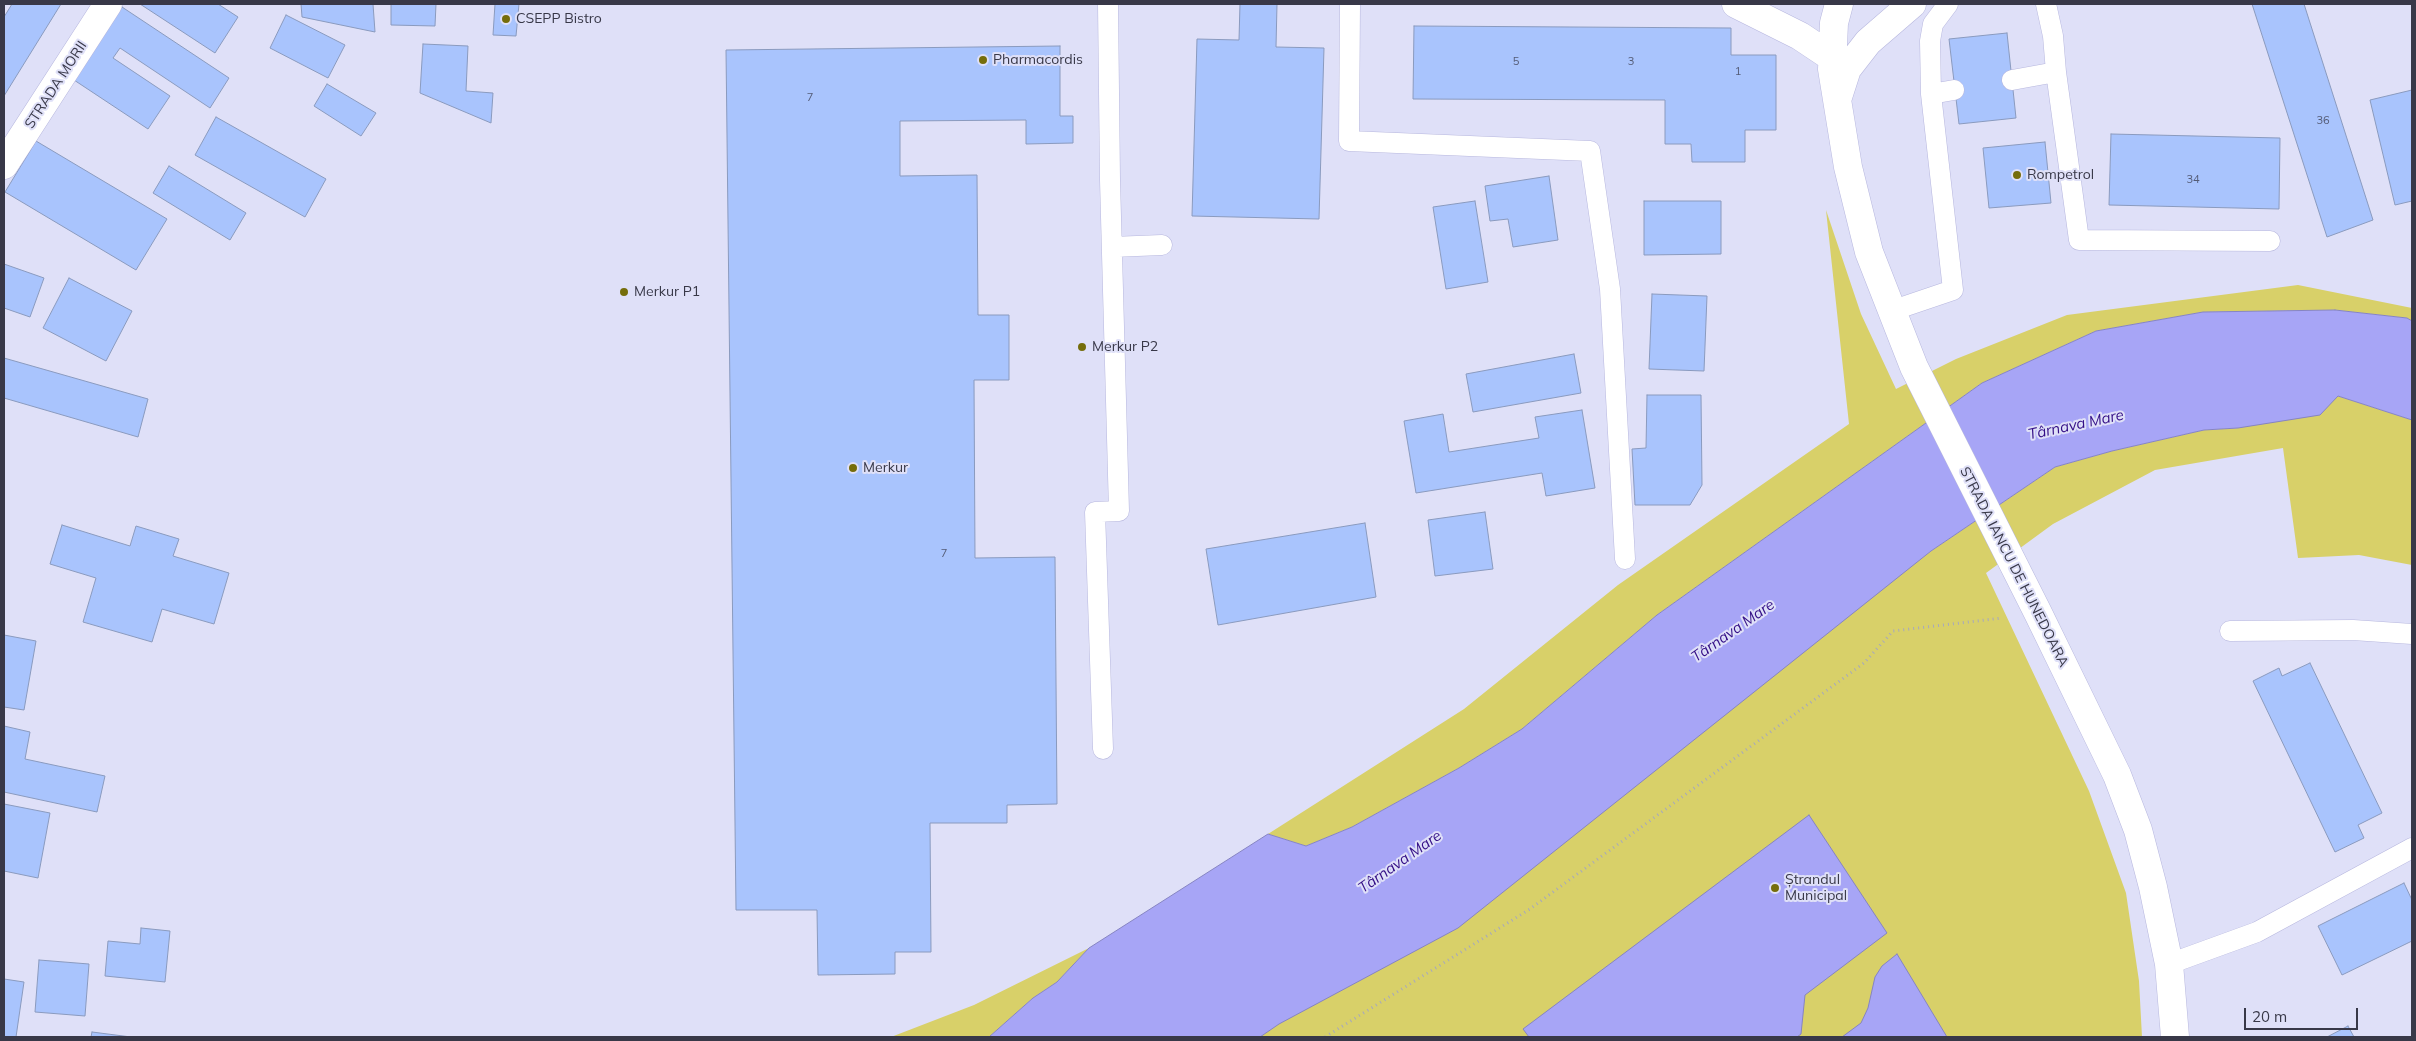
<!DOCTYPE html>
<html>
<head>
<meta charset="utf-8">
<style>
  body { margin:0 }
  #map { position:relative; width:2416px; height:1041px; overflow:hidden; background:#dfe0f8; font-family:Mulish,sans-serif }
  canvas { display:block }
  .frame { position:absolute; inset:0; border:5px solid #383848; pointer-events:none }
  .scale { position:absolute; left:2244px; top:1008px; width:114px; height:22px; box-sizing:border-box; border:2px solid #383848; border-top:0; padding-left:6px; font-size:15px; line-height:18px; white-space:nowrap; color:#383848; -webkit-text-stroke:4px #dfe0f8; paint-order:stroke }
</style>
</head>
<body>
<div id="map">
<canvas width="2416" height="1041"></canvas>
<div class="frame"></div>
<div class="scale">20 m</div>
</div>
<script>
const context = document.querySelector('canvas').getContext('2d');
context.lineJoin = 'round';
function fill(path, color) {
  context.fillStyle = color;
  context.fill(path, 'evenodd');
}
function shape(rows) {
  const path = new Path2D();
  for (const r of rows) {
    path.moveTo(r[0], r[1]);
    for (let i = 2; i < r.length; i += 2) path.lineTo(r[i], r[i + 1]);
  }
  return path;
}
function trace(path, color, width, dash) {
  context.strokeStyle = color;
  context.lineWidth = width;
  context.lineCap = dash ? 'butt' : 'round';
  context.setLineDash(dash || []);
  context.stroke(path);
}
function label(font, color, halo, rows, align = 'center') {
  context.font = font + ' Mulish,sans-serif';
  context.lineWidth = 4;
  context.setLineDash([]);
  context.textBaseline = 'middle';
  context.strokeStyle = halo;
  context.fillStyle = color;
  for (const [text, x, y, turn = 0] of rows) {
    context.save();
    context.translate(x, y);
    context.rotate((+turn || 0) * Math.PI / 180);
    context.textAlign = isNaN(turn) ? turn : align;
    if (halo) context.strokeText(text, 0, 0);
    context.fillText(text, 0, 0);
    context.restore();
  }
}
fill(shape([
  [1826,210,1861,314,1896,389,1956,359,2067,315,2298,285,2412,308,2412,321,2407,318,2335,310,2203,312,2096,331,1982,383,1657,615,1522,729,1459,768,1352,827,1306,846,1268,834,1464,709,1618,585,1849,424],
  [2338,396,2412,420,2412,565,2359,555,2298,558,2283,448,2155,470,2053,524,1986,573,2089,791,2126,893,2139,981,2142,1037,1260,1037,1931,551,2055,467,2112,451,2204,430,2238,428],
  [1089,948,1057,982,1033,998,989,1037,891,1037,974,1005]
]), '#d8d069');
const water = shape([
  [2335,310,2407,318,2412,321,2412,420,2338,396,2320,415,2238,428,2204,430,2112,451,2055,467,1931,551,1458,928,1279,1024,1260,1037,989,1037,1033,998,1057,982,1089,948,1268,834,1306,846,1352,827,1459,768,1522,729,1657,615,1982,383,2096,331,2203,312,2335,310],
  [1809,815,1887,933,1805,995,1801,1034,1797,1037,1529,1037,1523,1029,1809,815],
  [1897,954,1947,1037,1842,1037,1861,1023,1868,1008,1875,977,1882,966,1897,954]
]);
fill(water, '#a7a5f6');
trace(water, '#8684c2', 1);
const building = shape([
  [12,4,61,4,4,96,4,17,12,4],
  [140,4,218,4,238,17,215,53,140,4],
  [301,4,373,4,375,32,302,17,301,4],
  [391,4,436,4,435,26,391,25,391,4],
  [495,4,519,4,516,36,493,35,495,4],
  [1240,4,1277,4,1276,47,1324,48,1319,219,1192,216,1197,39,1239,40,1240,4],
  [2252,4,2304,4,2373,220,2327,237,2252,4],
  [122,7,229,78,210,108,120,48,113,58,170,96,148,129,74,80,122,7],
  [286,15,345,45,328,78,270,48,286,15],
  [1414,26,1731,28,1731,55,1776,55,1776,130,1745,130,1745,162,1692,162,1691,144,1665,144,1665,100,1413,99,1414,26],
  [2007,33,2016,118,1959,124,1949,39,2007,33],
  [423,44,468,46,466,91,493,93,491,123,420,93,423,44],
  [1060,46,1060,116,1073,116,1073,143,1026,144,1026,120,900,121,900,176,977,175,978,315,1009,315,1009,380,974,380,975,558,1055,557,1057,804,1007,805,1007,823,930,823,931,952,895,952,895,974,818,975,817,910,736,910,726,50,1060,46],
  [327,84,376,113,361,136,314,106,327,84],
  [2412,90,2412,201,2395,205,2370,100,2412,90],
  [216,117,326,179,305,217,195,155,216,117],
  [2111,134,2280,138,2279,209,2109,205,2111,134],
  [36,141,167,219,136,270,5,192,36,141],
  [2045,142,2051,203,1989,208,1983,148,2045,142],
  [169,166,246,213,230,240,153,193,169,166],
  [1549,176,1558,240,1513,247,1508,219,1490,221,1485,186,1549,176],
  [1475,201,1488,282,1446,289,1433,207,1475,201],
  [1644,201,1721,201,1721,254,1644,255,1644,201],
  [4,264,44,278,30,317,4,308,4,264],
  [69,278,132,311,106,361,43,328,69,278],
  [1652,294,1707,296,1704,371,1649,369,1652,294],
  [1574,354,1581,393,1473,412,1466,374,1574,354],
  [4,358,148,399,138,437,4,398,4,358],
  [1647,395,1701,395,1702,485,1690,505,1635,505,1632,449,1646,448,1647,395],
  [1582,410,1595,488,1546,496,1542,473,1416,493,1404,421,1443,414,1449,452,1539,438,1535,417,1582,410],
  [1485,512,1493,569,1435,576,1428,520,1485,512],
  [1365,523,1376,597,1218,625,1206,549,1365,523],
  [62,525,130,546,136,526,179,539,173,556,229,573,214,624,162,609,152,642,83,622,96,578,50,564,62,525],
  [4,635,36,641,24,710,4,707,4,635],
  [2310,663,2382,813,2358,825,2364,838,2335,852,2253,681,2279,668,2282,676,2310,663],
  [4,726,30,732,25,759,105,776,97,812,4,792,4,726],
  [4,804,50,813,38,878,4,871,4,804],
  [2404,883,2412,900,2412,941,2342,975,2318,926,2404,883],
  [141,928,170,931,165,982,105,976,108,941,140,944,141,928],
  [39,960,89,964,85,1016,35,1012,39,960],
  [4,979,24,982,16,1037,4,1037,4,979],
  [2348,1026,2354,1037,2327,1037,2348,1026],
  [92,1032,131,1037,91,1037,92,1032]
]);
fill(building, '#a9c4fd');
trace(building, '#8a9abe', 1);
const lane = shape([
  [1350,4,1349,141,1590,151,1610,289,1625,559],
  [2056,72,2079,240,2270,241],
  [2012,80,2056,72,2053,36,2046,4],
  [1931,94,1954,90],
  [1112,247,1162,245],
  [1891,311,1953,290,1931,94,1930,41,1933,24,1948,4],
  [2230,631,2353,630,2412,634],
  [1103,749,1095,512,1119,511,1110,180,1108,4],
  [2169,964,2257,932,2412,848]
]);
const street = shape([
  [4,165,108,4]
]);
const secondary = shape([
  [1736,4,1800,36,1833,58],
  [1839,4,1834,23,1832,69,1848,167,1869,252,1914,367,2038,613,2117,775,2138,830,2153,887,2169,964,2175,1037],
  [1838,97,1847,69,1868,42,1912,4]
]);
trace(lane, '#b7b7de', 21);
trace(street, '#b7b7de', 29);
trace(secondary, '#b7b7de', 29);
trace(shape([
  [1325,1037,1530,909,1864,663,1893,631,2002,618]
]), '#a7a8bd', 3, [1, 4]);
trace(lane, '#fff', 20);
trace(street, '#fff', 28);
trace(secondary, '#fff', 28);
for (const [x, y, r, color] of [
  [506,19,5,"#756d0b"],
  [983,60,5,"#756d0b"],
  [2017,175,5,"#756d0b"],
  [624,292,5,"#756d0b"],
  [1082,347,5,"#756d0b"],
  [853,468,5,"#756d0b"],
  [1775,888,5,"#756d0b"]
]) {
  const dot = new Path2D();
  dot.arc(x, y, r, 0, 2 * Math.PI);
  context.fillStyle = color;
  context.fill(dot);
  trace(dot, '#dfe0f8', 2);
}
label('11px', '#545b75', null, [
  ["5",1516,62],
  ["3",1631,62],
  ["1",1738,72],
  ["7",810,98],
  ["36",2323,121],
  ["34",2193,180],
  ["7",944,554]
]);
label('14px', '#383848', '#dfe0f8', [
  ["CSEPP Bistro",516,19],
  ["Pharmacordis",993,60],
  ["Rompetrol",2027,175],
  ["Merkur P1",634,292],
  ["Merkur P2",1092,347],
  ["Merkur",863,468],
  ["Ștrandul",1785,880],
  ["Municipal",1785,896]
], 'left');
label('14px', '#383848', '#dfe0f8', [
  ["STRADA MORII",56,85,-57],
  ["STRADA IANCU DE HUNEDOARA",2014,567,63]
]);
label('italic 15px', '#330e86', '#dfe0f8', [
  ["Târnava Mare",2076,425,-12],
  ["Târnava Mare",1733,631,-35],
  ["Târnava Mare",1400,862,-35]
]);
</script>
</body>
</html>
